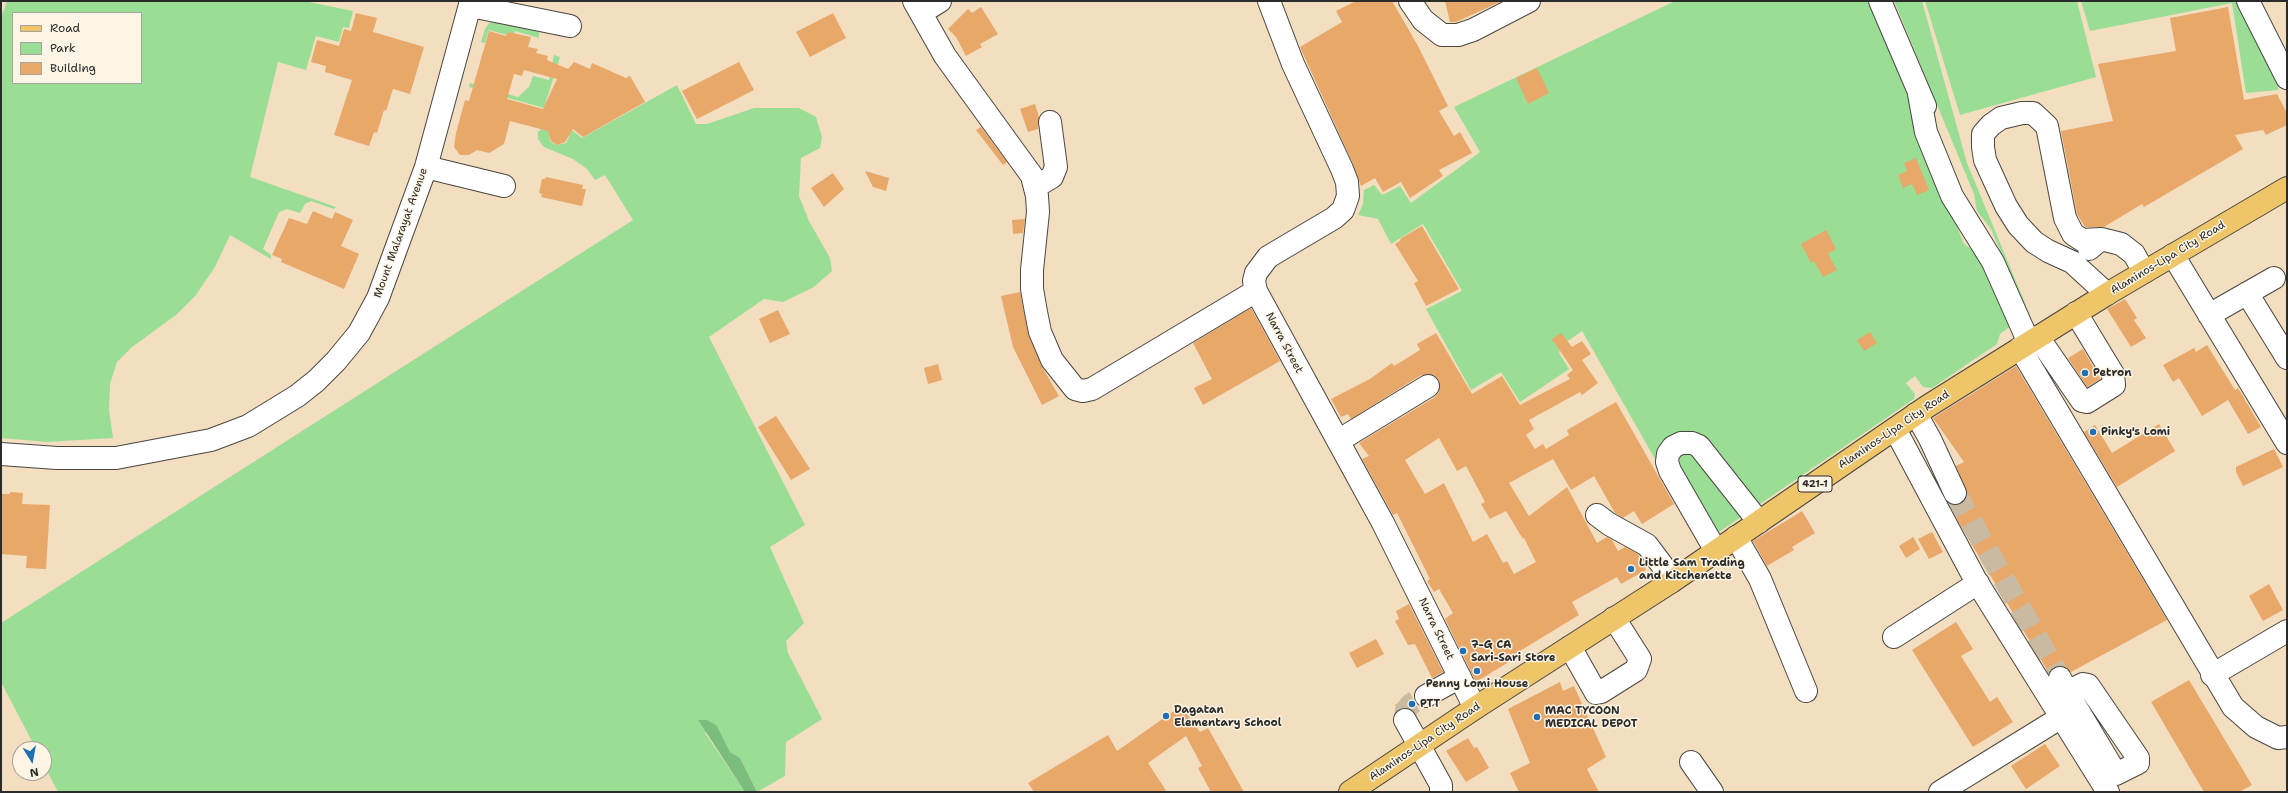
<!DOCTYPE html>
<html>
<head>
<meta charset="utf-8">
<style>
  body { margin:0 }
  #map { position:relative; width:2288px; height:793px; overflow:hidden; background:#f3dec0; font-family:"Shantell Sans",sans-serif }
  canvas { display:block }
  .frame { position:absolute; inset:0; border:2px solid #2b2b2b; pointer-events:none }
  .legend { position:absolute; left:12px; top:12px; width:130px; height:72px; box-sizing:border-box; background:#fcf5e5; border:1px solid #a8a49b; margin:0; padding:5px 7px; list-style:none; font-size:12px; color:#2b2b2b }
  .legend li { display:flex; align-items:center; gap:8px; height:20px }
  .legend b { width:20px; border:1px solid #a8a49b }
  .north { position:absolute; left:12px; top:741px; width:40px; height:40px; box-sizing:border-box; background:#fcf5e5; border:1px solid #a8a49b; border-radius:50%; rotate:169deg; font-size:11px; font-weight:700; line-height:16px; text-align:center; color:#2b2b2b }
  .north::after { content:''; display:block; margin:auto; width:14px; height:18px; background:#1f6fb2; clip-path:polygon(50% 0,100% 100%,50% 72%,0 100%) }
</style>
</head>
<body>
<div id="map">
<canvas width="2288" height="793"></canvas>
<div class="frame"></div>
<ul class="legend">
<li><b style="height:5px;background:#eec569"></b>Road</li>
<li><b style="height:11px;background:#9ade96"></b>Park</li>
<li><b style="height:11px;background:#e7a86a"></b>Building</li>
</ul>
<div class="north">N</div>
</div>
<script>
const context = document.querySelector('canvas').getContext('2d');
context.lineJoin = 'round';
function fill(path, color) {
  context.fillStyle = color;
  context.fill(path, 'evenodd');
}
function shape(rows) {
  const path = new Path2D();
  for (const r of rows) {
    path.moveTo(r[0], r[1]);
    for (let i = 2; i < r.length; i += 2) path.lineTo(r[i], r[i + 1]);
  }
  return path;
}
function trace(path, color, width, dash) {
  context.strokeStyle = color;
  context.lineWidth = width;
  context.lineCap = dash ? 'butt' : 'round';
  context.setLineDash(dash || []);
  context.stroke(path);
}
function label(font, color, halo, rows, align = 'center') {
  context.font = font + ' "Shantell Sans",sans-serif';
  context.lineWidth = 3;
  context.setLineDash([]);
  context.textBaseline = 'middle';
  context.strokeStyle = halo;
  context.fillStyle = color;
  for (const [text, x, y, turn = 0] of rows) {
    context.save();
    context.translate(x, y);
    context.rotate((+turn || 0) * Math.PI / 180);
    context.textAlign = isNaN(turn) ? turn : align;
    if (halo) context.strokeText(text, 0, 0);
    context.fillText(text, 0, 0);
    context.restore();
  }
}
fill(shape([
  [7,1,304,1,353,11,349,28,343,27,339,42,316,36,306,70,278,62,250,177,336,207,334,209,311,201,305,204,300,213,287,209,279,212,263,249,271,255,271,259,230,235,215,267,196,295,176,315,132,347,117,362,110,384,109,410,113,438,47,442,1,438,1,18],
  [13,13,141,13,141,83,13,83],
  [1675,1,1869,1,1911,104,1919,134,1964,244,1980,255,2011,326,2000,334,1997,344,1932,388,1923,387,1915,376,1906,383,1915,394,1914,399,1703,543,1582,331,1561,346,1559,353,1569,369,1520,402,1501,372,1471,390,1426,309,1462,291,1423,224,1391,244,1378,219,1358,215,1363,204,1364,190,1374,185,1382,195,1400,186,1411,203,1480,152,1454,107],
  [1894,1,1922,1,1967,163,2032,320,2029,318,1991,229,1977,211,1974,194],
  [1925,1,2077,1,2096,77,1960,115],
  [2081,1,2242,1,2280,75,2278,90,2246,93,2232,3,2090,31],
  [495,22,539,32,539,38,515,31,514,34,508,32,507,35,489,30,485,43,481,42,485,29,489,23],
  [554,55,560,57,544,108,469,87,470,83,518,97,529,87,533,76,549,80],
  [677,85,696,124,707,124,754,108,799,108,816,117,822,137,820,148,801,158,799,196,809,221,830,258,832,271,814,287,783,302,764,299,709,337,805,525,770,547,804,623,786,641,788,653,822,719,786,742,785,776,757,792,740,758,730,752,717,726,705,733,745,792,58,792,44,765,44,749,36,749,1,682,1,623,633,220,605,175,595,180,587,169,573,159,544,147,538,139,538,132,541,129,549,130,550,141,556,145,566,143,569,137,568,127,582,138]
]), '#9ade96');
fill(shape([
  [698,720,707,720,717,726,730,752,740,758,757,792,745,792]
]), '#7bbd7f');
fill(shape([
  [1356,1,1392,1,1418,46,1448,106,1439,111,1454,136,1460,132,1472,153,1439,170,1443,176,1410,198,1401,182,1383,192,1375,178,1361,186,1353,164,1300,47,1342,22,1336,11],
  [1445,1,1502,1,1456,22,1450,22],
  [981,7,998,34,980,44,982,47,966,56,956,37,948,29,968,9,972,13],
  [2228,7,2244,100,2277,94,2287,113,2287,125,2266,135,2263,130,2235,135,2243,149,2144,207,2142,204,2104,227,2085,227,2077,214,2061,131,2113,121,2098,64,2176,51,2170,18],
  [356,13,377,18,373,32,424,47,410,94,393,89,386,111,384,110,377,133,374,132,369,146,334,135,352,80,325,72,326,66,311,62,317,40,339,46,344,29,351,31],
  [833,13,846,38,810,57,796,32],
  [489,31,506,36,508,32,531,37,528,47,538,49,536,53,548,56,547,60,568,69,574,62,590,69,592,63,626,78,630,76,645,102,583,137,573,129,565,142,557,145,551,141,548,131,510,121,504,144,489,153,477,150,469,155,460,155,454,147,456,133,465,100,469,101],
  [524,70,557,79,543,109,507,99,514,74,522,76],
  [739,62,754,90,697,119,682,91],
  [1537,68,1549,93,1528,104,1516,78],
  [1035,104,1039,117,1038,129,1028,132,1020,109],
  [981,127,1007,162,1003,165,976,130],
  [1916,158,1929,190,1917,195,1912,184,1903,188,1898,175,1907,171,1904,163],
  [865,171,889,178,886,191,873,187],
  [833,173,844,189,824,207,811,188],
  [546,177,583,185,582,189,586,189,582,206,541,197,542,194,539,193,542,179,545,179],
  [313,211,332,219,335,212,353,220,341,246,359,254,344,289,281,262,282,259,272,255,289,218,307,224],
  [1025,219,1023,233,1013,234,1012,220],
  [1422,226,1459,289,1426,306,1414,283,1418,281,1395,244,1401,240,1400,239],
  [1826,230,1836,249,1828,254,1837,270,1823,277,1814,261,1811,263,1801,244],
  [1020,292,1029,337,1041,365,1059,396,1042,405,1013,347,1001,296],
  [2125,299,2137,318,2134,320,2146,338,2131,347,2107,309],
  [1251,308,1280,361,1203,405,1194,388,1212,379,1193,343],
  [778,310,790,334,770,343,759,319],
  [1870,332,1877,343,1864,351,1857,340],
  [1436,333,1472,394,1502,376,1520,405,1570,379,1567,375,1573,370,1552,339,1561,333,1572,347,1582,341,1591,354,1582,360,1598,383,1582,395,1580,392,1529,420,1534,429,1526,435,1535,449,1543,444,1546,449,1569,435,1567,430,1616,402,1674,504,1642,524,1634,511,1623,518,1615,513,1594,476,1571,490,1553,459,1509,483,1529,516,1567,487,1597,543,1607,537,1612,540,1618,551,1625,547,1638,554,1646,570,1621,584,1617,577,1572,602,1579,615,1515,654,1517,657,1476,682,1445,619,1453,613,1439,589,1434,592,1427,581,1430,579,1397,513,1393,515,1362,459,1369,456,1359,443,1435,397,1439,392,1439,380,1434,375,1421,375,1351,419,1348,414,1341,417,1331,399,1370,379,1392,363,1394,366,1420,350,1417,344],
  [1439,438,1457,471,1466,466,1485,502,1481,504,1490,519,1506,511,1523,539,1524,538,1536,562,1514,574,1507,561,1503,563,1487,534,1473,542,1444,483,1425,494,1405,460],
  [2207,345,2235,390,2238,388,2261,427,2248,434,2228,400,2202,416,2179,378,2173,382,2163,365,2194,348,2196,352],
  [2083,349,2100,379,2087,387,2068,358],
  [938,364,942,380,928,384,924,368],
  [2016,366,2167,620,2071,672,2060,666,2054,667,2049,673,1960,525,1949,504,1961,504,1967,495,1956,466,1964,462,1933,418],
  [776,416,810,469,791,480,758,427],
  [2159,424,2175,451,2117,487,2084,432,2095,425,2112,453],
  [2274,449,2283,467,2243,486,2236,472,2236,467],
  [10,492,23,493,22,504,50,505,46,569,26,568,27,556,1,554,1,494,10,494],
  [1802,511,1815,533,1792,547,1794,550,1767,566,1753,541],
  [1932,532,1943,552,1929,559,1918,539],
  [1913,537,1920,549,1906,558,1899,546],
  [2269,584,2283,610,2263,621,2249,596],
  [1409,604,1443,672,1432,678,1415,644,1408,645,1395,621,1399,619,1396,611],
  [1956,622,1973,649,1961,656,1990,702,1997,697,2013,722,1973,747,1912,650],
  [1376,639,1384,654,1357,668,1349,653],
  [2189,680,2252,785,2239,792,2204,792,2151,702],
  [1560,682,1563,691,1574,686,1606,757,1587,769,1599,792,1519,792,1510,773,1530,763,1508,709],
  [1407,697,1414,712,1406,708,1398,710,1395,705],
  [1181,706,1200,732,1208,728,1244,792,1211,792,1198,768,1202,766,1186,736,1148,763,1167,792,1034,792,1028,783,1108,735,1117,751],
  [1468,738,1474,748,1477,747,1489,768,1466,782,1446,751],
  [2045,744,2060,766,2026,789,2011,766]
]), '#e7a86a');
trace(shape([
  [1955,493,2060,678],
  [1405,720,1406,710,1411,704,1426,696]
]), '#cbbaa2', 22, [22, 11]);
const minor = shape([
  [914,1,945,56,1032,176,1037,196,1038,212,1032,270,1032,289,1036,312,1040,332,1052,360,1075,389,1083,391,1092,389,1256,291],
  [1269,1,1293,64,1342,169,1347,182,1348,196,1343,210,1334,218,1268,257,1256,273,1254,281,1256,291,1383,523,1475,708],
  [1410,1,1423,20,1442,35,1458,35,1473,30,1529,1],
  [1880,1,1925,106],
  [2248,1,2287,78],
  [471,6,570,26],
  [921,13,940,1],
  [1919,94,1926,132,1952,196,1993,262,2029,343],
  [426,167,504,186],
  [1035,187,1052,177,1056,167,1050,122],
  [2101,239,2082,240,2073,234,2065,218,2047,126,2033,113,2022,113,2001,118,1991,125,1983,134,1983,147,1985,160,2006,206,2018,225,2034,242,2048,251,2072,262,2107,294],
  [2089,249,2101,239,2121,244,2134,254,2144,272],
  [2173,255,2287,443],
  [2247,293,2287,358],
  [2209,315,2274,278],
  [2038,337,2082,401,2087,402,2114,385,2113,374,2076,313],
  [2020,348,2233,707,2256,727,2278,738,2287,737],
  [1916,414,1930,439,1955,493],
  [1895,429,1975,579,2108,792],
  [1338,441,1428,386],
  [1,454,57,458,116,458,211,440,248,426,297,396,316,381,336,361,359,333,378,298,426,167,471,1],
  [1597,515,1609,524,1647,545,1662,565,1671,582],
  [1736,537,1760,579,1806,691],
  [1716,551,1670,471,1667,462,1668,454,1673,447,1681,443,1692,443,1699,446,1759,522],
  [1894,637,1978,583],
  [1570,647,1596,693,1601,692,1636,670,1640,659,1614,618],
  [2212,675,2287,631],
  [2060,678,2067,692,2116,774,2138,763,2138,758,2088,685,2083,684,2067,692],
  [1426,696,1460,677],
  [1405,720,1441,785,1441,792],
  [1691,762,1712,792],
  [1940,792,2060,718]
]);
const major = shape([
  [1350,792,1475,708,1671,582,1928,406,2107,294,2287,188]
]);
trace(minor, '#494641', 24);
trace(major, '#494641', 24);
trace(minor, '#fff', 22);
trace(major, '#eec569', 22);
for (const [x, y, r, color] of [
  [2085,373,4,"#1f6fb2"],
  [2093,432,4,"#1f6fb2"],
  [1631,569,4,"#1f6fb2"],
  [1463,651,4,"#1f6fb2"],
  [1477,671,4,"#1f6fb2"],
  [1412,704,4,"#1f6fb2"],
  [1166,716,4,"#1f6fb2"],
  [1537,717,4,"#1f6fb2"]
]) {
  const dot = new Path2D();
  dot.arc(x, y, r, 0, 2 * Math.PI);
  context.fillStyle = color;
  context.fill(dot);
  trace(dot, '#fcf5e5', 1.5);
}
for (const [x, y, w] of [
  [1815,484,34]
]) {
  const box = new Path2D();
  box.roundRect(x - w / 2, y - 8, w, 16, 3);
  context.fillStyle = '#fcf5e5';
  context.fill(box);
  trace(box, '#2b2b2b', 1);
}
label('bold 10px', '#2b2b2b', null, [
  ["421-1",1815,484]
]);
label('11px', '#2b2b2b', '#fcf5e5', [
  ["Mount Malarayat Avenue",401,233,-70],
  ["Alaminos-Lipa City Road",2168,258,-31],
  ["Narra Street",1284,343,62],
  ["Alaminos-Lipa City Road",1894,430,-34],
  ["Narra Street",1436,629,64],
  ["Alaminos-Lipa City Road",1425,742,-34]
]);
label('bold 11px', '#2b2b2b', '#fcf5e5', [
  ["Petron",2093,373],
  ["Pinky's Lomi",2101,432],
  ["Little Sam Trading",1639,563],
  ["and Kitchenette",1639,576],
  ["7-G CA",1471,645],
  ["Sari-Sari Store",1471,658],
  ["Penny Lomi House",1477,684,"center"],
  ["PTT",1420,704],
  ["Dagatan",1174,710],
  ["Elementary School",1174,723],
  ["MAC TYCOON",1545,711],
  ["MEDICAL DEPOT",1545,724]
], 'left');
</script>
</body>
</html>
